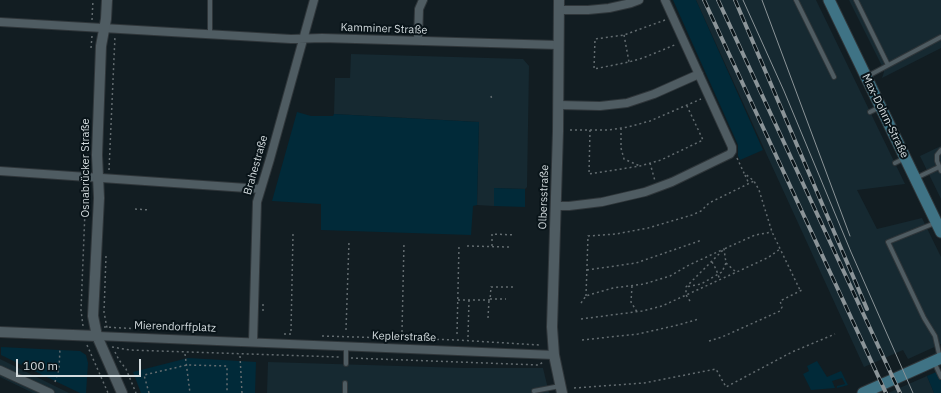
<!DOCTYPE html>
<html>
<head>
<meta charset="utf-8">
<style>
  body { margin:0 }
  #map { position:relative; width:941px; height:393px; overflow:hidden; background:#121d22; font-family:"IBM Plex Sans",sans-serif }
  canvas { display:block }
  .scale { position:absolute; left:16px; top:359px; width:125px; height:18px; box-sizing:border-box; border:2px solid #d4dcdf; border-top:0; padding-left:5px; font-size:12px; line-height:14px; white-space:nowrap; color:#d4dcdf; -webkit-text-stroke:3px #091419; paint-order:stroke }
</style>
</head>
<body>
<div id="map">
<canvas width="941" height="393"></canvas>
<div class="scale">100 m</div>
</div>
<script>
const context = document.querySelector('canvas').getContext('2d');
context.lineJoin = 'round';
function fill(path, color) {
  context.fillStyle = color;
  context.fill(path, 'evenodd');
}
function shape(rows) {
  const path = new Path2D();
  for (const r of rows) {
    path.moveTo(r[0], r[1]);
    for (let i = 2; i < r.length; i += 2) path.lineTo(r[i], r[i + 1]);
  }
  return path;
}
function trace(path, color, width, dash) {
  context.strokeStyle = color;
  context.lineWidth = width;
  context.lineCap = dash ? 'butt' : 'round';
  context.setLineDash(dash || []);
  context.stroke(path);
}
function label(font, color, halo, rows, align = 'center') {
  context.font = font + ' "IBM Plex Sans",sans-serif';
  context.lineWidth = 4;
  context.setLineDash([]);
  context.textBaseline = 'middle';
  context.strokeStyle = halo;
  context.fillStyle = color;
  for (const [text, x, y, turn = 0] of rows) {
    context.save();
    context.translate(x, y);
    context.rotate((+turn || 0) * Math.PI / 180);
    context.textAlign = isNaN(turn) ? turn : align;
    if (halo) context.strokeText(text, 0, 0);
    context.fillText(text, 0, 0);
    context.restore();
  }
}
fill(shape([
  [696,0,816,0,905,184,857,190,877,229,922,218,941,257,941,344,908,359,903,350,864,367],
  [849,0,941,0,941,48,882,78,884,72,883,68],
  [351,54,523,59,529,66,527,187,525,189,495,188,494,206,477,205,479,122,334,114,335,78,350,78],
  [941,146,941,199,920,156],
  [0,359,69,393,33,393,0,377],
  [268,362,465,368,543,368,549,393,267,393],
  [927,376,934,393,888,393]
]), '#162931');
fill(shape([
  [673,0,696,0,763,150,740,160,738,156,738,145],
  [297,112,311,116,333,116,334,114,479,122,477,205,473,206,471,235,321,230,321,204,272,201],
  [494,188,525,189,525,207,494,206],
  [1,347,80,351,86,355,88,363,86,393,80,393,1,355],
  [188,358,256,362,255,393,141,393,133,372],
  [817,361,827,377,841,371,848,385,837,388,837,386,845,384,842,378,832,381,835,388,811,390,803,374,809,371,807,366],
  [941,370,941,393,934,393,927,376]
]), '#012a39');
const service = shape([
  [796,0,834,77],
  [856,0,888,65],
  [210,34,210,0],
  [868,76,941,37],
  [870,112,880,107],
  [941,150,937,155,937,161,941,171],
  [895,163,905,158],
  [916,178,939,167],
  [935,223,888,242,924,318,935,336,940,358],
  [934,362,941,377],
  [346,364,346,346],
  [534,391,560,386],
  [345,393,345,383]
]);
const minor = shape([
  [559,10,588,10,609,8,631,3,639,0],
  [0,22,291,39,322,38,558,45],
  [418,41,419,9,423,0],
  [558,105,600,106,627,103,654,94,699,74],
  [0,171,261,189],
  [555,206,569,206,602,202,645,192,672,182,730,154,732,151,732,147,665,0],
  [97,336,554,355],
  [253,342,257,202,270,159,314,0],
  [0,370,50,393]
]);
const tertiary = shape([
  [107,0,106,19,101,46,97,155,99,198,93,316,97,336,122,393],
  [559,0,558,131,552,327,554,355,562,393],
  [0,332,97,336]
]);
const secondary = shape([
  [829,0,941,232],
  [863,393,941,358]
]);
trace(service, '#2f363a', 6);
trace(minor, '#2f363a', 10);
trace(tertiary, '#2f363a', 12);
trace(secondary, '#2f363a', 13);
trace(shape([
  [92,20,93,0],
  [665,20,624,35,595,39,594,69,629,62,643,58,677,44],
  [624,35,629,62],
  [91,48,92,36],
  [491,96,492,100],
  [621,128,621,148,624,159,640,166],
  [570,130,609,130,628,127,650,121,701,99],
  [590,130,589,174,640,166,661,160,703,140,687,106],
  [737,158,744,173,754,181,759,190,772,232,800,290],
  [650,163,655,181],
  [87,170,87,156],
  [109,170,115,36],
  [745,175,749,184],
  [135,209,149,210],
  [467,246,509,247],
  [492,246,492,234,515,235],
  [106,256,104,312,107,328],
  [712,262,716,269,720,280],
  [726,263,736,272],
  [587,270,636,263,702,240],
  [632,286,631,302,637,312],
  [586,296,588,236,616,234,648,228,692,215,701,211,709,203,754,181],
  [490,299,506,299],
  [458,300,490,300,491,287,513,287],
  [690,301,686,295,686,287,724,249,755,235,772,232],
  [581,303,586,296,592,294,613,288,644,284,670,276,689,265,724,249,726,263,722,272,701,284,686,287],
  [263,311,263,301],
  [488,318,489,300],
  [581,319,642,311,662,306,752,265,769,257,780,249],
  [83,326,81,310,86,186],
  [104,327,142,329],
  [346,330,349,241],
  [291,331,293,234],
  [402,332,404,242],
  [284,334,294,334],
  [457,334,459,245],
  [322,336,457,340,539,345],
  [468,337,469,300],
  [582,340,638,334,678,325,699,319],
  [709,341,722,337,780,311,782,307,780,301,804,289],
  [87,345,108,393],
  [112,347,130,350,339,357],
  [115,352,119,360,126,369,136,393],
  [185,354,190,393],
  [240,356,242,393],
  [351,358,539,365,543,362],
  [55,382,59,369,60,348],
  [574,388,644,383,716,369,726,387,792,352,835,334],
  [149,393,144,375,187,365,227,366,227,393]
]), '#636c70', 1.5, [2, 3]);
trace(service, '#4f5c62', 4);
trace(minor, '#4f5c62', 8);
trace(tertiary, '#4f5c62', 10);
trace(secondary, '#3f7385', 11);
trace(shape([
  [743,0,784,91,851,252,913,393],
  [762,0,850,236]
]), '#8b9498', 1);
const rail = shape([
  [704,0,886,393],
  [718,0,900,393],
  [735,0,867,309]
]);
trace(rail, '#8b9498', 4);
trace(rail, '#091419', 2.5, [8]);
label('11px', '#d4dcdf', '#091419', [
  ["Kamminer Straße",384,29,2],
  ["Max-Dohrn-Straße",885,116,64],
  ["Brahestraße",256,165,-74],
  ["Osnabrücker Straße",86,168,-90],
  ["Olbersstraße",544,197,-88],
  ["Mierendorffplatz",175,327,2],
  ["Keplerstraße",404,337,2]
]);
</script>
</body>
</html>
